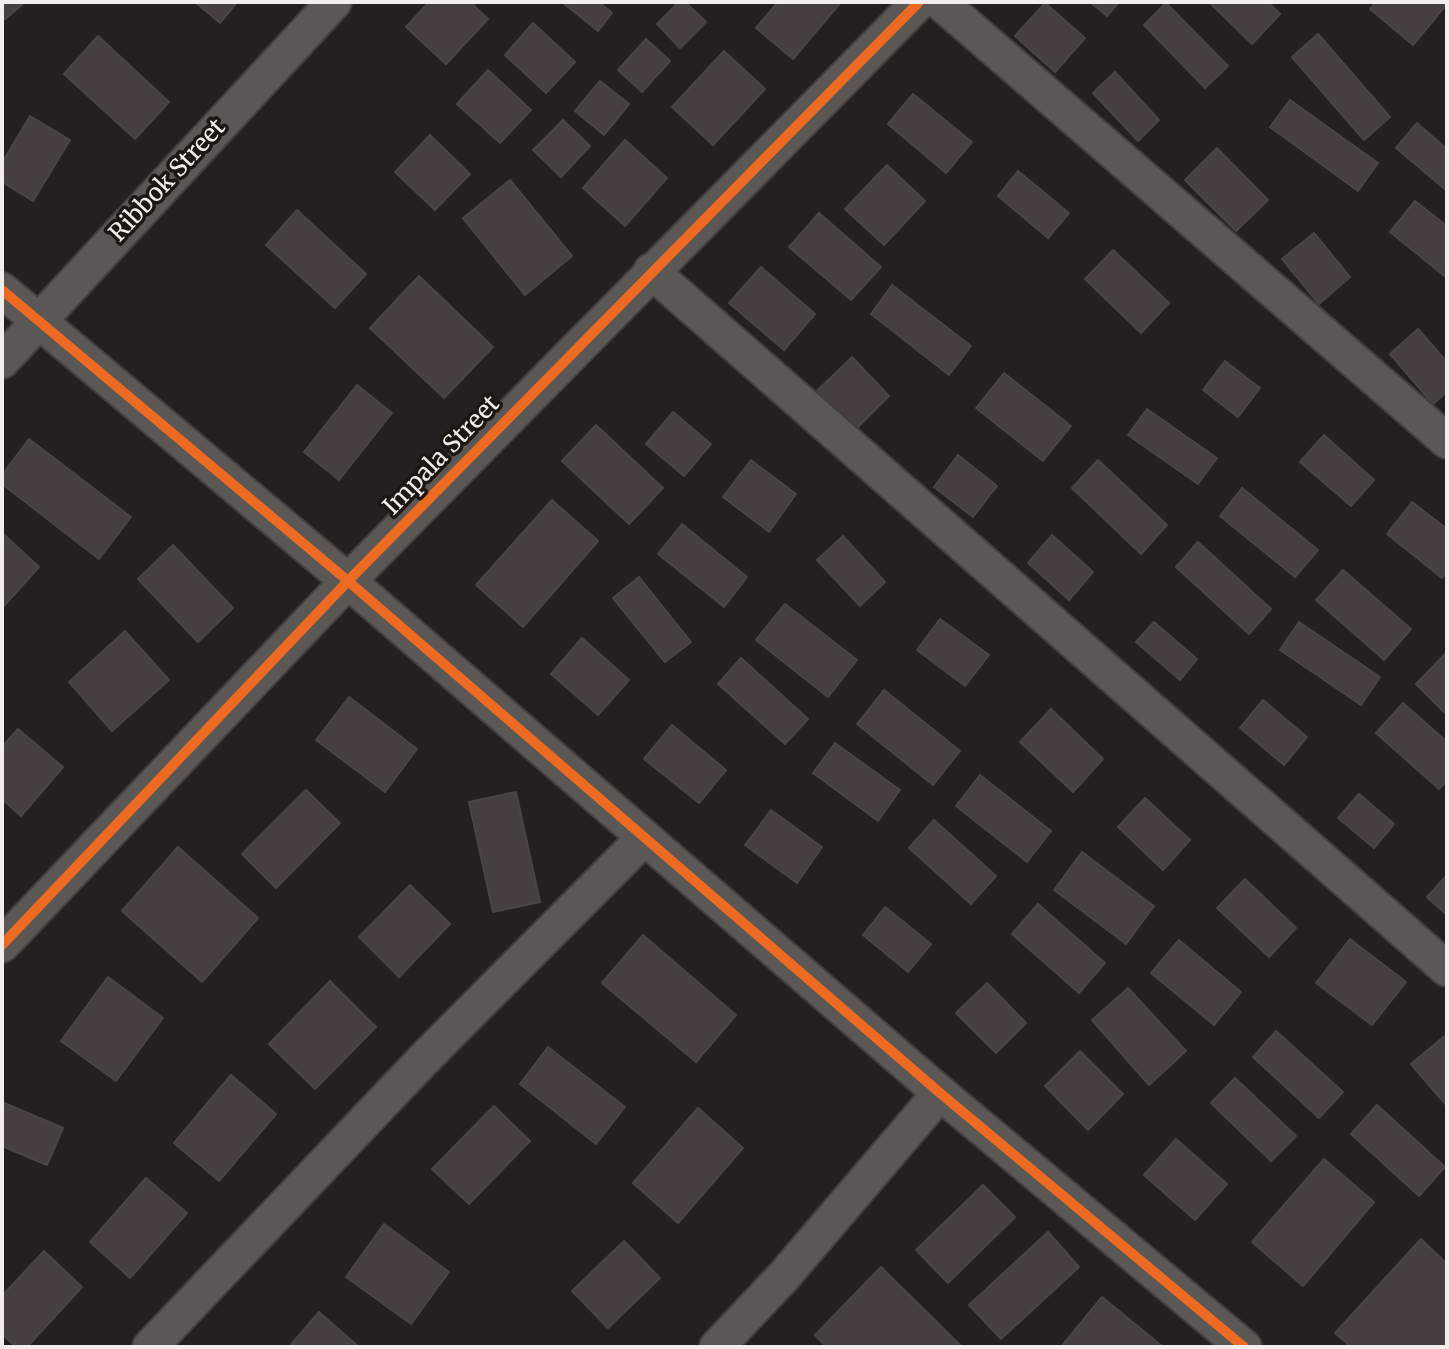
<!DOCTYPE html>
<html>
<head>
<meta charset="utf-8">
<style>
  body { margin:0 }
  #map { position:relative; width:1449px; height:1349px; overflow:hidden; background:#25201f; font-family:Merriweather,serif }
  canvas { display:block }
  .frame { position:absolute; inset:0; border:4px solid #f3eeec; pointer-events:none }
</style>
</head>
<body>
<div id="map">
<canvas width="1449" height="1349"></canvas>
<div class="frame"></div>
</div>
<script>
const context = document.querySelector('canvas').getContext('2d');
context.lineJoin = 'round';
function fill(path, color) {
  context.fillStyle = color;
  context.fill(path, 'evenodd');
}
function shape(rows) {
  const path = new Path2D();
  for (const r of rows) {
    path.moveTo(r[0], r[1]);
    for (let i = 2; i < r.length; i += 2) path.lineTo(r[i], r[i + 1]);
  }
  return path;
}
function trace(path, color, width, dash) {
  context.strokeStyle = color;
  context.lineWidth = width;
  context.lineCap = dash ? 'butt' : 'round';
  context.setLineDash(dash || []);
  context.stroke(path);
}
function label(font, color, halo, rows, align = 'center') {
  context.font = font + ' Merriweather,serif';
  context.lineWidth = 7;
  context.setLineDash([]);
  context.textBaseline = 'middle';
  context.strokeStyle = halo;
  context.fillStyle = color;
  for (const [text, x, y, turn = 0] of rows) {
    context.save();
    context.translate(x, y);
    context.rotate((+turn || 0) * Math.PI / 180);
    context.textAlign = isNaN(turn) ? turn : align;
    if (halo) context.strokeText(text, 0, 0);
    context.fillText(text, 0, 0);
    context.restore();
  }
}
const building = shape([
  [2,2,25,2,4,20,2,2],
  [195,2,237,2,220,23,195,2],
  [429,2,470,2,488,19,446,64,406,27,429,2],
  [562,2,599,2,612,13,598,31,562,2],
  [679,2,685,2,706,22,680,48,657,24,679,2],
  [778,2,841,2,793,59,756,28,778,2],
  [1090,2,1119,2,1107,16,1090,2],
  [1209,2,1268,2,1280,14,1252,44,1209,2],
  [1376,2,1443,2,1446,5,1413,45,1370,9,1376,2],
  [1045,3,1085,38,1055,72,1015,36,1045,3],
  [1166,3,1228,66,1205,88,1144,25,1166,3],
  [533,23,575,62,546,93,505,55,533,23],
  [1318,34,1390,117,1364,140,1292,57,1318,34],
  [98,36,169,102,135,139,64,74,98,36],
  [646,39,670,61,642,92,618,70,646,39],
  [724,51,765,89,713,145,672,107,724,51],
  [488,70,531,110,500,143,457,104,488,70],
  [1115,72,1159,120,1138,141,1093,93,1115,72],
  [600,81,629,104,604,135,575,111,600,81],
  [913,94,972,142,946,173,888,124,913,94],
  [1290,100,1378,163,1358,191,1270,127,1290,100],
  [30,116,70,140,33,201,2,182,2,163,30,116],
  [563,120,590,146,561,177,533,150,563,120],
  [1417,123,1447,149,1447,191,1396,148,1417,123],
  [430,135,470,174,435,210,395,172,430,135],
  [625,140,667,178,625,226,583,188,625,140],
  [1217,148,1268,200,1236,231,1185,180,1217,148],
  [887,165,925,201,884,245,845,209,887,165],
  [1018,171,1069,213,1048,238,998,196,1018,171],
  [510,180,572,256,525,295,463,218,510,180],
  [1415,201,1447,226,1447,278,1390,232,1415,201],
  [297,210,366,274,335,308,266,245,297,210],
  [819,213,881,267,851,300,789,247,819,213],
  [1314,233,1350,277,1319,304,1282,259,1314,233],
  [1113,250,1169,303,1141,333,1085,279,1113,250],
  [761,267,815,314,784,350,729,303,761,267],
  [419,276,493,347,444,398,370,328,419,276],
  [892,285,971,346,949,375,871,314,892,285],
  [1418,329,1447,362,1447,392,1433,404,1390,354,1418,329],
  [852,357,889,396,854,431,816,392,852,357],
  [1225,361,1260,388,1238,417,1203,390,1225,361],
  [1004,373,1071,426,1043,461,976,408,1004,373],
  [357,385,392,413,339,480,304,452,357,385],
  [1147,409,1217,458,1198,484,1128,435,1147,409],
  [673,412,711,444,684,476,646,444,673,412],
  [596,425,663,488,629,524,562,461,596,425],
  [1324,435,1374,480,1351,506,1300,462,1324,435],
  [29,439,131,517,99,559,2,484,2,475,29,439],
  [958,455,997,486,973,517,934,487,958,455],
  [751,460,796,494,769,532,723,497,751,460],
  [1098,460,1167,525,1141,554,1072,488,1098,460],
  [1242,488,1318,550,1295,577,1220,516,1242,488],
  [552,500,598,541,523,627,476,585,552,500],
  [1412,502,1447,529,1447,572,1442,578,1387,534,1412,502],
  [682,524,747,577,724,607,658,554,682,524],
  [2,533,39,567,2,608,2,533],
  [1052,535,1093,572,1069,600,1028,563,1052,535],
  [843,536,885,582,860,606,817,560,843,536],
  [1198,542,1271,609,1249,634,1176,567,1198,542],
  [173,545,233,608,198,642,138,579,173,545],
  [1343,570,1411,629,1384,660,1316,600,1343,570],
  [639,577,691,642,665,662,613,598,639,577],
  [785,604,857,660,828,697,756,640,785,604],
  [940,619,989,655,965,686,917,650,940,619],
  [1154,622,1197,659,1180,680,1136,642,1154,622],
  [1299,622,1380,677,1361,705,1280,650,1299,622],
  [125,631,169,680,112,731,69,682,125,631],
  [582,638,629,680,598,715,551,674,582,638],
  [1445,654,1447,655,1447,715,1416,684,1445,654],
  [741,658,808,719,785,744,718,684,741,658],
  [884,690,960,751,933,785,857,724,884,690],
  [349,697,417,749,385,792,316,740,349,697],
  [1263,700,1307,737,1284,765,1240,728,1263,700],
  [1403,703,1447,742,1447,781,1439,789,1376,733,1403,703],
  [1051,709,1103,759,1073,792,1020,742,1051,709],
  [672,725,726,770,699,803,644,759,672,725],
  [18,729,63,767,21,816,2,799,2,747,18,729],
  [835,743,900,790,878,821,813,773,835,743],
  [980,775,1051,831,1027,862,956,806,980,775],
  [306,790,340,823,276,888,242,854,306,790],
  [516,792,540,902,493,912,469,802,516,792],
  [1359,794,1394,824,1374,848,1338,818,1359,794],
  [1145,798,1190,840,1163,870,1118,827,1145,798],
  [771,810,822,847,797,883,745,845,771,810],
  [934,820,996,876,971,904,909,848,934,820],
  [178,847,258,918,202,982,122,911,178,847],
  [1082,852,1154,906,1126,944,1054,890,1082,852],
  [1447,875,1447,915,1427,897,1447,875],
  [1245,879,1296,928,1269,957,1217,908,1245,879],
  [410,885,450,924,399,977,359,937,410,885],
  [1038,904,1105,963,1079,993,1012,934,1038,904],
  [885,907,931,944,908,972,863,935,885,907],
  [643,935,736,1015,696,1062,602,983,643,935],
  [1350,939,1406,982,1372,1025,1316,983,1350,939],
  [1179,940,1241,992,1214,1025,1151,973,1179,940],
  [108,977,163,1018,116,1081,61,1041,108,977],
  [330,981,376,1027,315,1089,269,1044,330,981],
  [987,983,1026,1023,996,1053,956,1013,987,983],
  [1128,988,1186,1051,1149,1085,1092,1020,1128,988],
  [1276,1031,1343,1092,1319,1118,1253,1057,1276,1031],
  [1447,1034,1447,1106,1411,1064,1447,1034],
  [548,1047,625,1107,596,1144,520,1084,548,1047],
  [1080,1051,1123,1094,1088,1130,1045,1086,1080,1051],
  [231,1075,276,1114,219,1181,174,1143,231,1075],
  [1235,1078,1296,1136,1271,1161,1211,1103,1235,1078],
  [2,1102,63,1128,47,1165,2,1146,2,1102],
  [1377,1105,1445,1167,1419,1196,1351,1134,1377,1105],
  [494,1106,530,1141,469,1204,432,1169,494,1106],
  [698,1108,743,1148,678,1223,633,1183,698,1108],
  [1176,1139,1227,1184,1195,1220,1144,1175,1176,1139],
  [1324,1159,1374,1202,1303,1286,1252,1242,1324,1159],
  [146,1178,187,1213,130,1278,90,1242,146,1178],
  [983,1185,1015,1217,948,1283,916,1250,983,1185],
  [384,1224,449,1272,411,1324,346,1277,384,1224],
  [1048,1232,1079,1267,1001,1339,969,1305,1048,1232],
  [1421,1239,1447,1264,1447,1347,1351,1347,1335,1333,1421,1239],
  [624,1241,660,1278,608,1328,572,1291,624,1241],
  [44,1251,82,1287,27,1347,16,1347,2,1334,2,1296,44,1251],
  [881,1267,962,1347,827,1347,815,1335,881,1267],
  [1102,1297,1163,1347,1061,1347,1102,1297],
  [319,1312,359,1347,289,1347,319,1312]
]);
fill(building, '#473e3e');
trace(building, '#494545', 2);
const minor = shape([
  [940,2,1447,441],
  [651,271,1447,969],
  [2,290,348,581,940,1093,1244,1347],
  [2,361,334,2],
  [2,945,348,581,919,2],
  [150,1347,425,1058,643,839],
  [717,1347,784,1276,940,1093]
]);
trace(minor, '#413e3d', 38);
trace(minor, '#5b5754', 34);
trace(shape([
  [2,290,348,581,940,1093,1244,1347],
  [2,945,348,581,919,2]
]), '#ed6a23', 10);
label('24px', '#f3eeec', '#1d1613', [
  ["Ribbok Street",168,181,-47],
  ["Impala Street",442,456,-46]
]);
</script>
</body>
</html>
